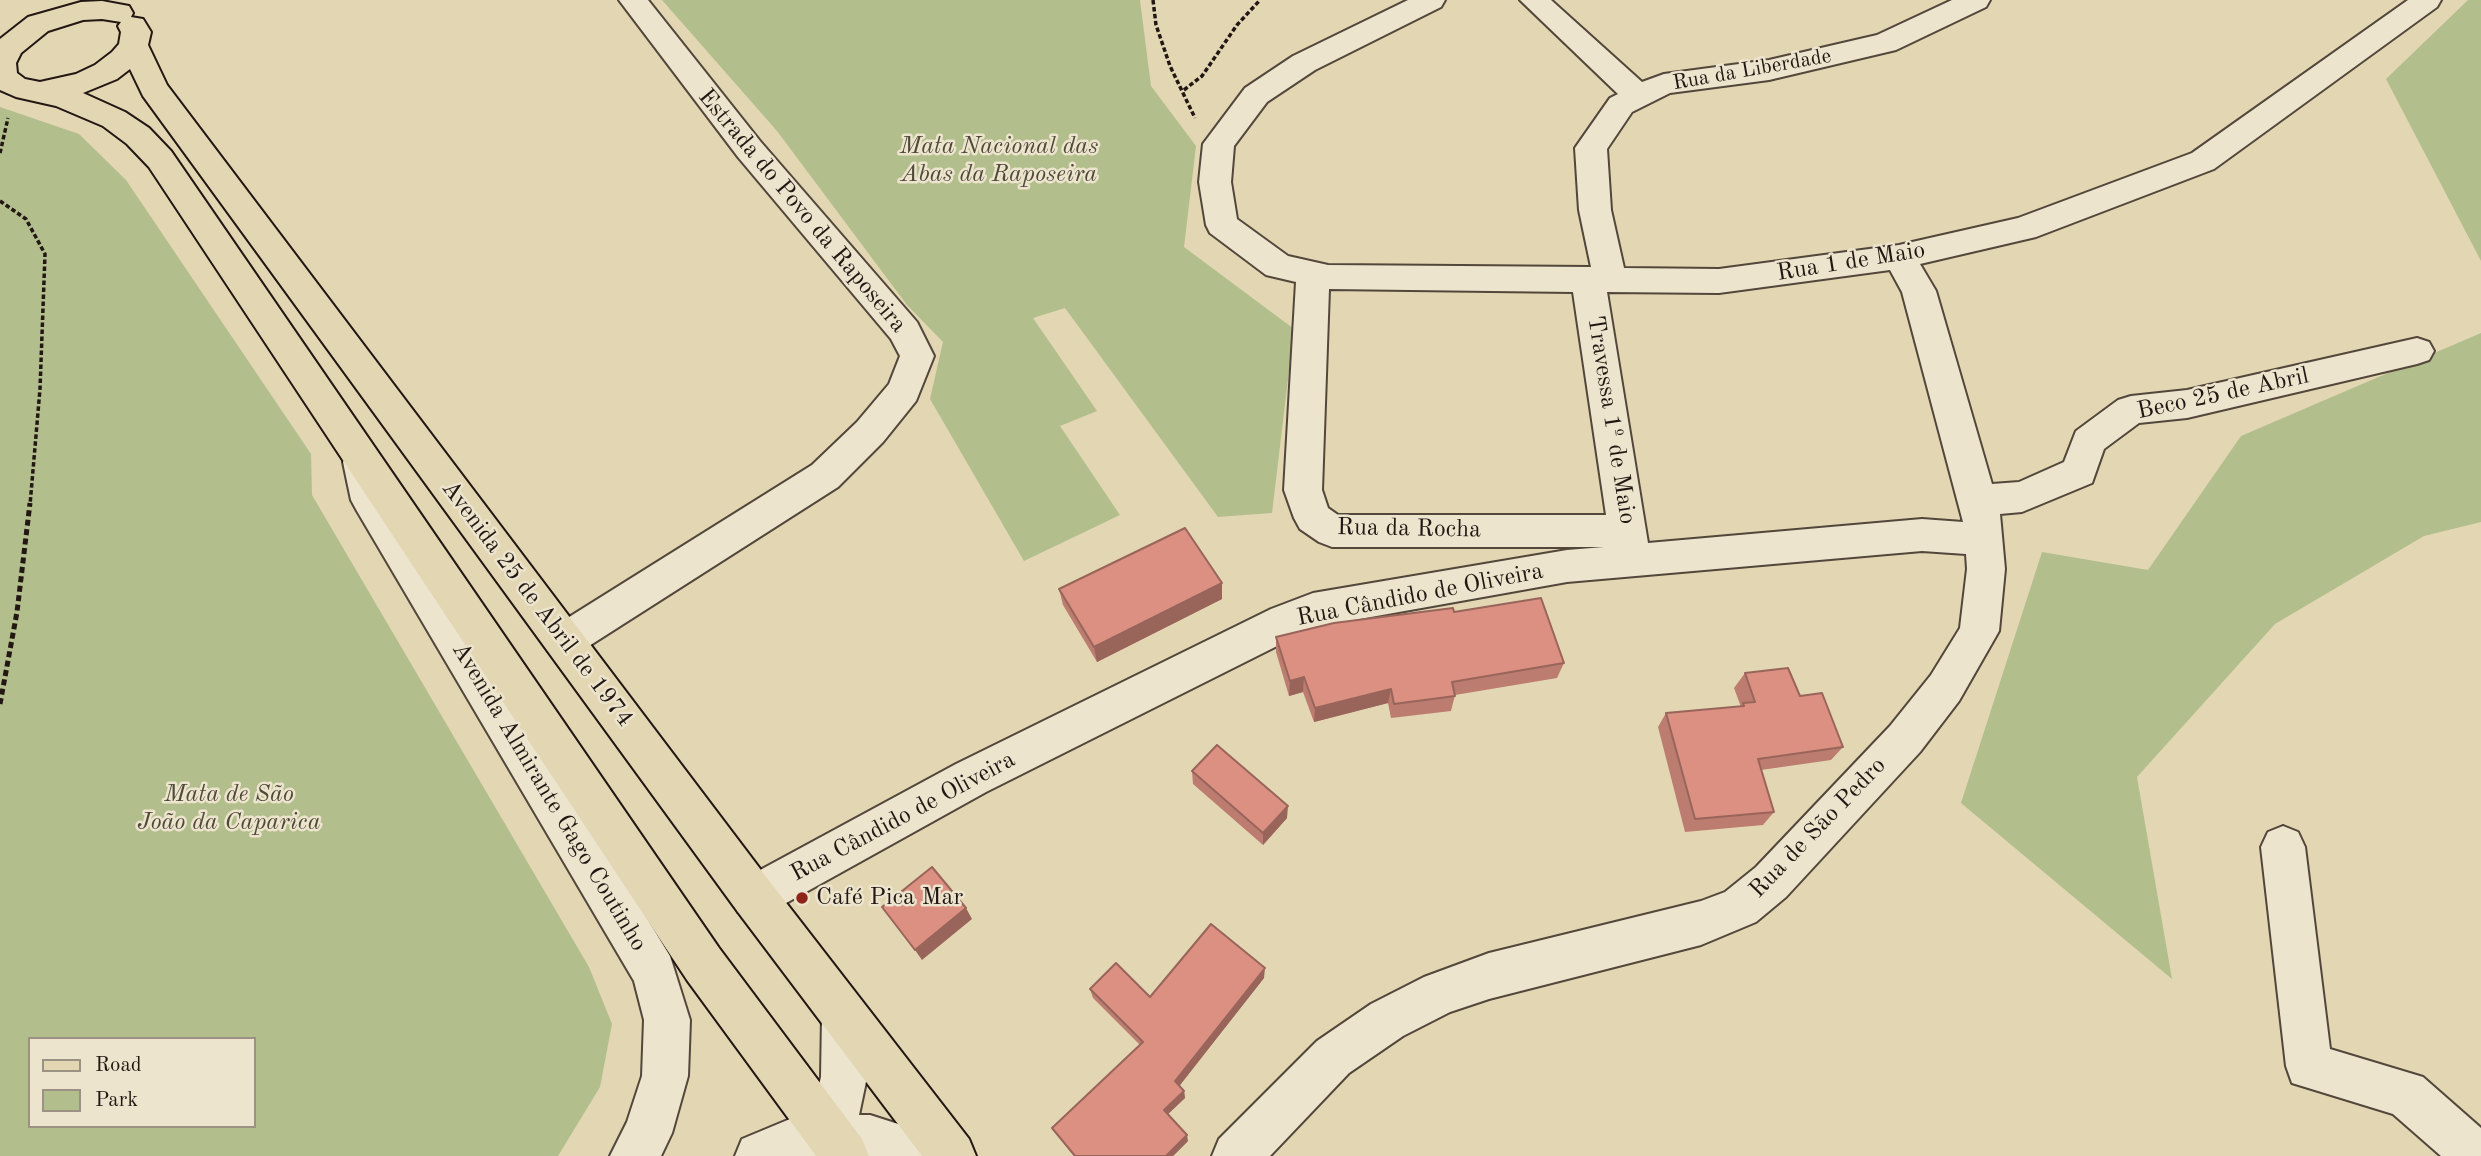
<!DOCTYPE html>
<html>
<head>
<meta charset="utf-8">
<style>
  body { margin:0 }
  #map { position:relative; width:2481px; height:1156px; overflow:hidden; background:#e3d6b3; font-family:"Old Standard TT",serif }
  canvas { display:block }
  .legend { position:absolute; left:28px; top:1037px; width:228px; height:91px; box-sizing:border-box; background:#ede4ce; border:2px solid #9c9283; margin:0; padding:9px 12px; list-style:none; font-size:21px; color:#221712 }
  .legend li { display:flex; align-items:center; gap:14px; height:35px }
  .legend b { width:35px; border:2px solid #9c9283 }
</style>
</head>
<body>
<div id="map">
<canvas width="2481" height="1156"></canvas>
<ul class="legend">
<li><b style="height:9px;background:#e3d6b3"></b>Road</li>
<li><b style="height:19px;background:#b3be8d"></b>Park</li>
</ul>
</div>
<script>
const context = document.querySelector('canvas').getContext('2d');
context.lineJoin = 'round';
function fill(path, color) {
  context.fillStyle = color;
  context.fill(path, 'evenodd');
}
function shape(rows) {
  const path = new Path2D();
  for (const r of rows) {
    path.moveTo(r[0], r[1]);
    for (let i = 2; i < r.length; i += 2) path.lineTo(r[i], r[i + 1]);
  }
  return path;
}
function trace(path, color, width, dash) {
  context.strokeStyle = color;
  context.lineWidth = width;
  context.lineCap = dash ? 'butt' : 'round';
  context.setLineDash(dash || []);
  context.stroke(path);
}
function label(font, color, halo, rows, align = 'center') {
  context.font = font + ' "Old Standard TT",serif';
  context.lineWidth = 5;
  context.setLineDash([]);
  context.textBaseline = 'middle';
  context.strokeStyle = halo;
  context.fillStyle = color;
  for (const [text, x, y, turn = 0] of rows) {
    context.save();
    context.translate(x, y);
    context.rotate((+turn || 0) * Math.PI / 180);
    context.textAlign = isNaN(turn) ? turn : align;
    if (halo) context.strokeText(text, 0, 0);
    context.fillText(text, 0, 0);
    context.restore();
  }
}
fill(shape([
  [662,0,1140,0,1151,86,1196,146,1184,247,1294,329,1272,513,1218,517,1065,308,1033,318,1097,411,1060,426,1120,515,1024,561,930,399,943,342,907,305,777,131],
  [2468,0,2481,0,2481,261,2386,79],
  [0,107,79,134,126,180,311,454,312,495,589,967,612,1024,600,1087,558,1156,0,1156],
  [30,1039,254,1039,254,1126,30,1126],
  [2481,333,2481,522,2424,536,2275,624,2137,777,2172,979,1961,803,2042,552,2148,570,2241,436]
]), '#b3be8d');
const minor = shape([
  [619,0,648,0,760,141,917,322,934,356,916,401,883,442,838,487,578,653,564,658,550,653,544,641,550,629,812,465,857,422,889,384,900,356,891,339,738,157,619,0],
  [1408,0,1445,0,1441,7,1315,70,1267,102,1234,146,1231,182,1237,219,1288,256,1328,265,1591,267,1579,210,1575,148,1610,98,1618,94,1520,0,1551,0,1642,82,1664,74,1769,60,1877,35,1952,0,1990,0,1986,7,1896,50,1769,80,1670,93,1632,112,1607,149,1611,210,1624,268,1719,269,1899,245,2018,218,2192,153,2408,0,2441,0,2437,7,2214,169,2036,237,1920,264,1936,291,1992,484,2019,482,2064,462,2076,431,2118,400,2131,396,2187,390,2417,338,2429,342,2434,351,2429,360,2417,364,2187,418,2139,423,2104,449,2092,483,2022,512,2000,514,2005,569,1999,631,1959,701,1920,752,1786,897,1756,922,1701,945,1489,999,1450,1012,1403,1036,1349,1073,1270,1156,1212,1156,1219,1139,1317,1041,1371,1004,1424,977,1489,953,1701,901,1725,892,1756,867,1890,726,1931,675,1960,628,1967,569,1966,554,1922,551,1567,582,1315,627,986,792,770,912,754,918,738,912,732,897,738,882,956,764,1271,609,1313,593,1567,550,1604,547,1332,547,1319,542,1300,529,1294,518,1284,490,1296,282,1266,275,1210,233,1206,225,1199,182,1203,144,1245,88,1293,56,1408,0],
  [1890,270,1902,292,1963,522,1922,519,1648,543,1607,292,1719,293,1890,270],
  [1329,289,1573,292,1606,515,1338,515,1328,508,1322,490,1329,289],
  [361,447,374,451,388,497,670,956,690,1020,688,1076,672,1133,661,1156,610,1156,627,1122,642,1076,644,1020,634,981,357,511,351,500,343,462,348,451,361,447],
  [2283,826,2298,832,2305,847,2330,1049,2423,1077,2481,1128,2481,1156,2441,1156,2393,1114,2292,1083,2286,1066,2261,847,2268,832,2283,826],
  [845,993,861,1000,868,1016,867,1077,859,1115,870,1115,945,1139,952,1156,735,1156,742,1139,790,1119,811,1116,821,1077,822,1016,829,1000,845,993]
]);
const major = shape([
  [102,1,129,6,133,13,131,17,143,19,151,32,148,45,167,85,770,882,969,1139,976,1156,922,1156,738,912,143,96,130,69,117,79,83,93,125,112,149,128,171,151,719,948,862,1139,869,1156,816,1156,687,980,149,167,127,144,103,126,56,106,16,97,0,90,0,39,28,17,81,2,102,1],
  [102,19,121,22,118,26,121,32,119,44,112,52,95,65,76,74,40,82,25,79,17,73,16,63,21,53,48,31,83,20,102,19]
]);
trace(minor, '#52473a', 4);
trace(major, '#221712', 4);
trace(shape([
  [1153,0,1156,25,1170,66,1195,118],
  [1184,90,1202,76,1237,25,1260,0],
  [0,153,8,118],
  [0,201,26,219,45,254,40,389,30,505]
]), '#221712', 3.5, [4.5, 2.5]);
trace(shape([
  [0,704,17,612,30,503]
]), '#221712', 5, [6, 3.5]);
fill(minor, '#ede4ce');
fill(major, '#e3d6b3');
fill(shape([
  [1059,589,1222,599,1097,662,1063,605],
  [1454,612,1564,663,1557,678,1455,695,1451,711,1391,718,1388,703,1314,722,1303,692,1289,696,1276,652,1276,637],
  [1745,673,1800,696,1843,747,1831,760,1761,770,1774,812,1763,825,1685,832,1658,727,1666,713,1741,707,1734,688],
  [1192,771,1287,818,1263,845,1193,784],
  [1264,978,1179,1086,1184,1091,1185,1098,1168,1114,1188,1141,1173,1156,1074,1156,1052,1128,1140,1045,1093,998,1090,989,1150,997]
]), '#bc7c70');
fill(shape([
  [1222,583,1222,599,1097,662,1094,647],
  [1304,677,1303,692,1289,696,1290,681],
  [1391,689,1388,703,1314,722,1315,708],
  [1288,806,1287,818,1263,845,1263,833],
  [966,908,972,919,922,960,915,950],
  [1265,968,1264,978,1177,1089,1175,1081],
  [1184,1091,1185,1098,1166,1116,1164,1110],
  [1187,1135,1188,1141,1173,1156,1166,1156]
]), '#99655b');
const building = shape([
  [1185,528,1222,583,1094,647,1059,589,1185,528],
  [1541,598,1564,663,1452,682,1455,696,1394,704,1391,689,1315,708,1304,677,1290,681,1276,637,1334,623,1453,608,1454,612,1541,598],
  [1788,668,1800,696,1822,693,1843,747,1758,759,1774,812,1695,819,1666,713,1744,706,1743,703,1755,702,1745,673,1788,668],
  [1217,745,1288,806,1263,833,1192,771,1217,745],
  [932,867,966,908,915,950,882,907,932,867],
  [1211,924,1265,968,1175,1081,1184,1091,1164,1110,1187,1135,1166,1156,1075,1156,1052,1128,1143,1042,1090,989,1116,963,1150,997,1211,924]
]);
fill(building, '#db9082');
trace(building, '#99655b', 2);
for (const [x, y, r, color] of [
  [802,898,7,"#8f2418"]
]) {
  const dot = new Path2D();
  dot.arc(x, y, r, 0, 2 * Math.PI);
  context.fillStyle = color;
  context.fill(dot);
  trace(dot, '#ede4ce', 2.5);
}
label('21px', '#221712', '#ede4ce', [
  ["Rua da Liberdade",1752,70,-10]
]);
label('italic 24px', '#4e4937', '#ede4ce', [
  ["Mata Nacional das",999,147],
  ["Abas da Raposeira",999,175],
  ["Mata de São",229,795],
  ["João da Caparica",229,823]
]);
label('24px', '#221712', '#ede4ce', [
  ["Estrada do Povo da Raposeira",802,211,50],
  ["Rua 1 de Maio",1851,262,-9],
  ["Beco 25 de Abril",2223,394,-12],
  ["Travessa 1º de Maio",1611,420,81],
  ["Rua da Rocha",1409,529,1],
  ["Rua Cândido de Oliveira",1420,595,-11],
  ["Avenida 25 de Abril de 1974",537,604,53],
  ["Avenida Almirante Gago Coutinho",549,797,59],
  ["Rua Cândido de Oliveira",903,817,-28],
  ["Rua de São Pedro",1818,828,-46]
]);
label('24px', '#221712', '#ede4ce', [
  ["Café Pica Mar",816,898]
], 'left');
</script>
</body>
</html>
